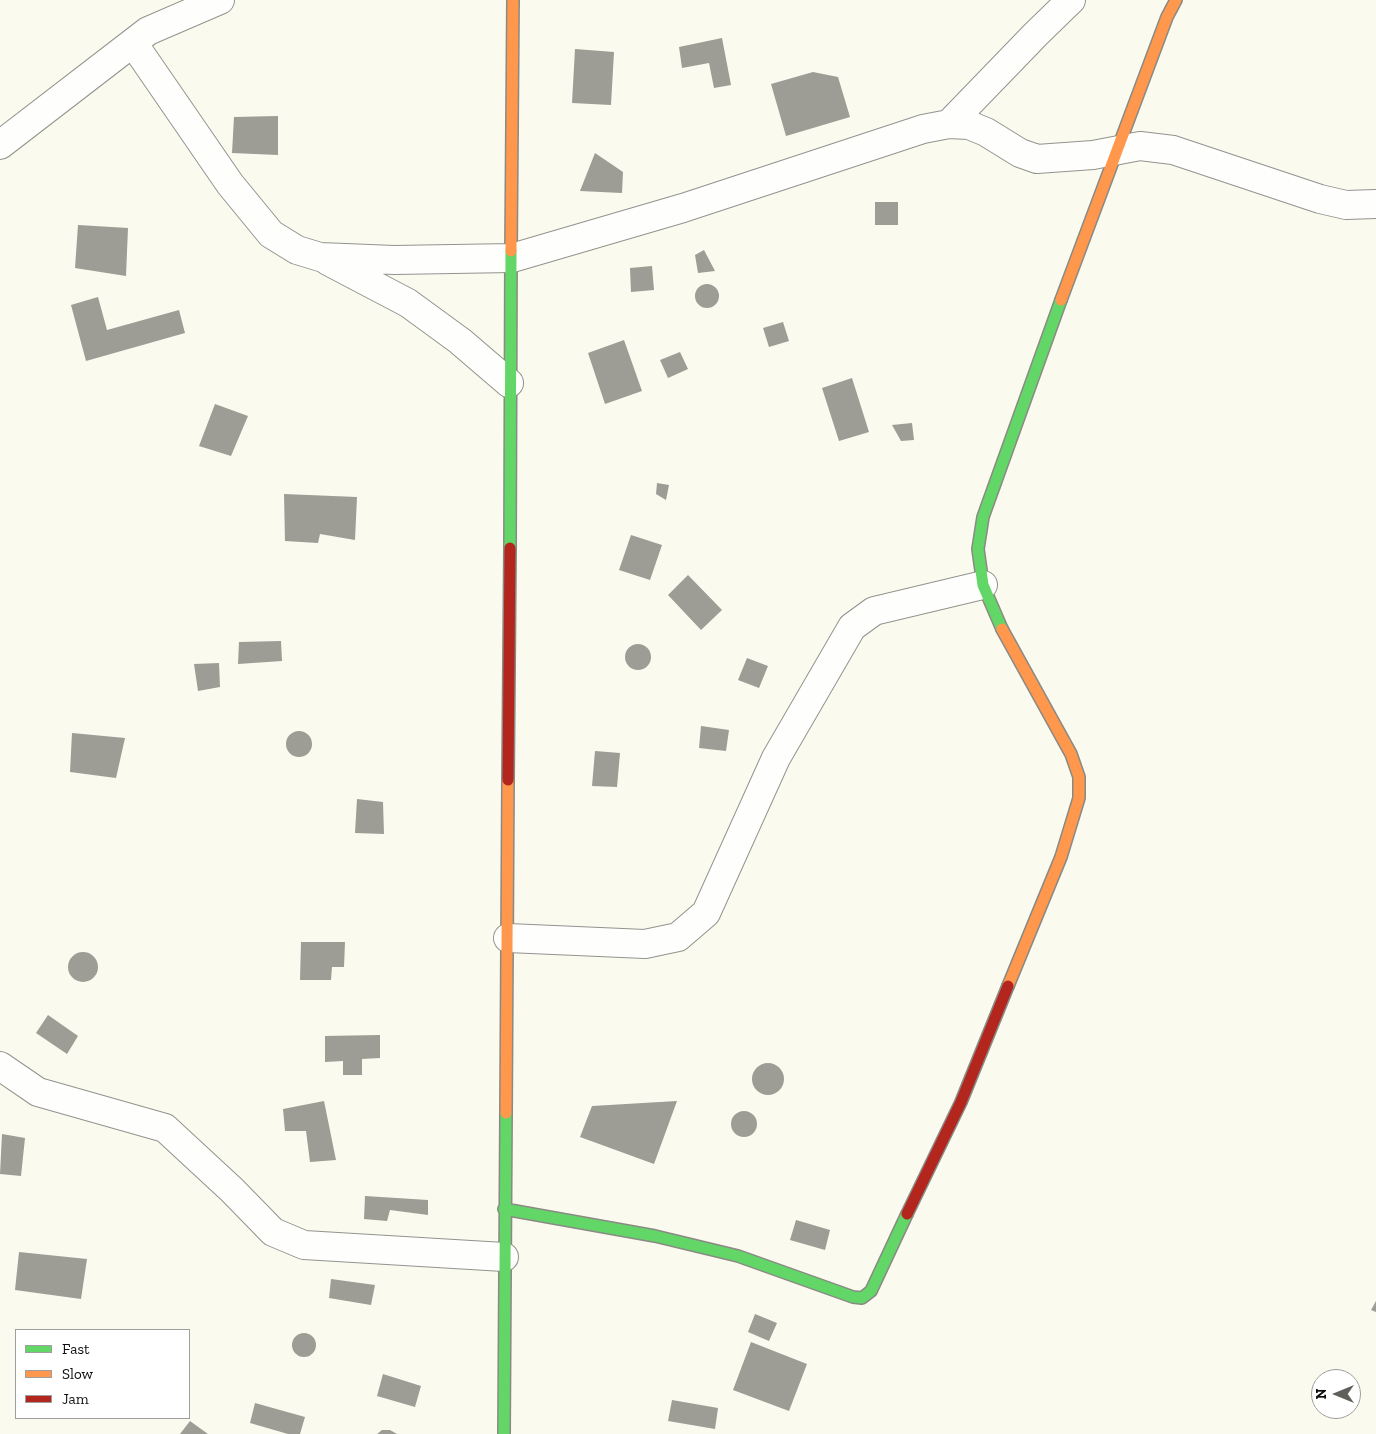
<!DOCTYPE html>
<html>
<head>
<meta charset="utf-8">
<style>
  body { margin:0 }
  #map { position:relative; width:1376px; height:1434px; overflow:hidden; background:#fafaef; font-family:"Zilla Slab",serif }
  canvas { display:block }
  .legend { position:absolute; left:15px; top:1329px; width:175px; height:90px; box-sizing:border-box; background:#fff; border:1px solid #9e9e9e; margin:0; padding:6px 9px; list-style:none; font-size:15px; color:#0c0c0c }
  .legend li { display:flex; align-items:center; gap:10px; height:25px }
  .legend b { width:25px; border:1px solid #9e9e9e }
  .north { position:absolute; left:1311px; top:1369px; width:50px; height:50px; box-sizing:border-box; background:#fff; border:1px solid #9e9e9e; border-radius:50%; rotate:270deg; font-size:14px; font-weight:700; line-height:20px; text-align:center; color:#0c0c0c }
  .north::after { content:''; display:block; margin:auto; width:18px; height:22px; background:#5f5f5b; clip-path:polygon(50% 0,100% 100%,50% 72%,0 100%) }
</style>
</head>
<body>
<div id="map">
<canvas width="1376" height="1434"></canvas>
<ul class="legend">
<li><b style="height:6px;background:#63d668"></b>Fast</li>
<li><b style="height:6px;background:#ff974d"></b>Slow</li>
<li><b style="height:6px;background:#b3261e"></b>Jam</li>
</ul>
<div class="north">N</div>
</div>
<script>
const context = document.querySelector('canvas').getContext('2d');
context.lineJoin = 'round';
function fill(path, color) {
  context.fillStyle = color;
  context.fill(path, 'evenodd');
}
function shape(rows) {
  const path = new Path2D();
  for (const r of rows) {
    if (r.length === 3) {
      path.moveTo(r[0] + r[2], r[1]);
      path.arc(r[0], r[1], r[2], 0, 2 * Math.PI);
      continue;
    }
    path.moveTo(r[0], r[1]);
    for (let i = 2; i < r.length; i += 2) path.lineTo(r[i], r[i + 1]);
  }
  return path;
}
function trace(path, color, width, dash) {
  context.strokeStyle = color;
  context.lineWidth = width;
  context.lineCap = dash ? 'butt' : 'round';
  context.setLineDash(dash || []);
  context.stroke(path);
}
fill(shape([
  [722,38,731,85,714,88,709,63,682,68,679,47],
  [575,49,614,52,611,105,572,103],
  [813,72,838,77,850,117,786,136,771,84],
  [278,116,278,155,232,153,234,117],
  [595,153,623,172,622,193,580,191],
  [875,202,898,202,898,225,875,225],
  [78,225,128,228,126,276,75,268],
  [704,250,715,271,698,273,695,255],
  [652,266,654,290,631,292,630,268],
  [707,296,12],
  [98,297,107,330,179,310,185,333,86,361,71,305],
  [783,322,789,341,769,347,763,328],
  [624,340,642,391,605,404,588,353],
  [680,352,688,369,668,378,660,360],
  [852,378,869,432,839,441,822,388],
  [215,404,248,416,231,456,199,446],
  [912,423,914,440,901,441,892,425],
  [657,483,669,485,666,500,656,494],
  [284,494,357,497,355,540,320,534,318,543,285,541],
  [631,535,662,545,650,580,619,570],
  [688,575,722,610,701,630,668,595],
  [281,641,282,661,238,664,239,642],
  [638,657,13],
  [747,658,768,666,759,688,738,680],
  [219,663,220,687,198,691,194,664],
  [701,726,729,730,726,751,699,748],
  [299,744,13],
  [72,733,125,738,116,778,70,772],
  [595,751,620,753,617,787,592,786],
  [357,799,383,802,384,834,355,833],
  [301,942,345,942,344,967,332,967,331,980,300,980],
  [83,967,15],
  [48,1015,78,1036,67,1054,36,1033],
  [380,1035,380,1058,362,1059,362,1075,343,1075,343,1061,325,1062,325,1036],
  [768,1079,16],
  [324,1101,336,1160,310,1162,306,1131,285,1131,283,1109],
  [677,1101,654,1164,580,1137,592,1106],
  [744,1124,13],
  [2,1134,25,1138,21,1176,0,1174],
  [365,1196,428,1200,428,1215,390,1210,387,1221,364,1219],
  [796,1220,830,1230,825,1250,790,1240],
  [19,1252,87,1259,81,1299,15,1290],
  [331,1279,375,1285,371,1305,329,1298],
  [1376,1301,1376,1312,1371,1310],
  [755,1314,777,1323,769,1341,748,1332],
  [304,1345,12],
  [751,1342,807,1364,789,1411,733,1390],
  [383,1374,421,1386,415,1407,377,1396],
  [672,1400,718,1408,715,1429,668,1421],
  [255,1403,305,1417,300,1434,288,1434,250,1423],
  [190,1421,208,1434,180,1434],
  [382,1430,390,1430,397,1434,377,1434]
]), '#9d9c95');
const street = shape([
  [133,43,230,184,271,234,297,250,320,257,394,260,512,258,683,208,923,129,949,124,969,125,986,132,1020,153,1037,159,1093,155,1140,146,1173,150,1320,199,1346,205,1376,204],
  [949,124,1036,34,1071,0],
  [0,145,148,31,220,0],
  [328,261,408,303,460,341,509,383],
  [508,938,645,944,678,937,706,913,776,758,852,627,874,611,983,585],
  [0,1066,38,1092,165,1128,232,1190,273,1232,304,1245,504,1257]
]);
const fast = shape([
  [510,548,511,251],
  [1002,629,983,585,978,549,983,517,1061,300],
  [504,1209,655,1236,738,1256,853,1297,862,1298,871,1291,907,1214],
  [504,1434,506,1113]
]);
const slow = shape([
  [511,251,513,0],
  [1061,300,1167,17,1176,0],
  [1002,629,1071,754,1079,777,1079,798,1061,857,1008,986],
  [506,1113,508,780]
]);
const jam = shape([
  [508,780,510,548],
  [907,1214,961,1102,1008,986]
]);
trace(street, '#93938e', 30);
trace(fast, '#8a8a85', 14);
trace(slow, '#8a8a85', 14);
trace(jam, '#8a8a85', 14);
trace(street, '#fefefd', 28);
trace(fast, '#63d668', 11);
trace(slow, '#ff974d', 11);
trace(jam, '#b3261e', 11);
</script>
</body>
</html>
